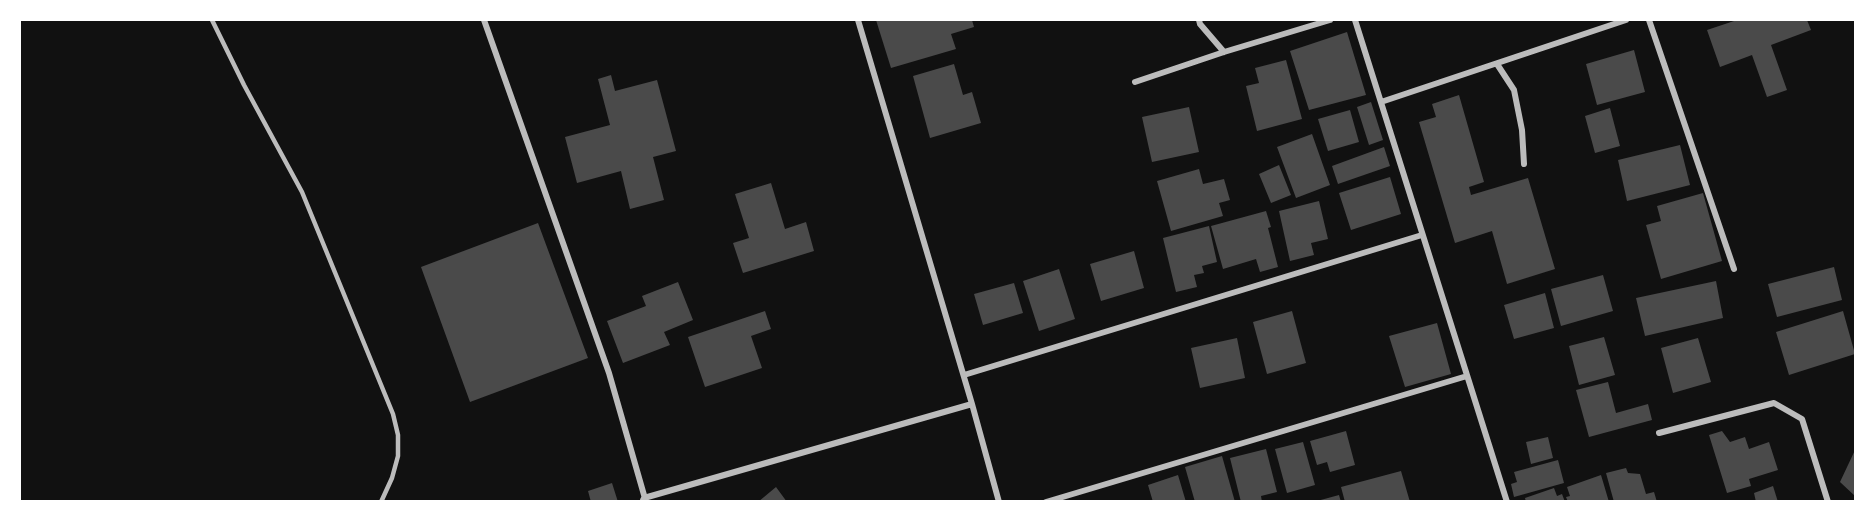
<!DOCTYPE html>
<html>
<head>
<meta charset="utf-8">
<style>
  body { margin:0 }
  #map { position:relative; width:1875px; height:521px; overflow:hidden; background:#111; font-family:Bitter,serif }
  canvas { display:block }
  .frame { position:absolute; inset:0; border:21px solid #fff; pointer-events:none }
</style>
</head>
<body>
<div id="map">
<canvas width="1875" height="521"></canvas>
<div class="frame"></div>
</div>
<script>
const context = document.querySelector('canvas').getContext('2d');
context.lineJoin = 'round';
function fill(path, color) {
  context.fillStyle = color;
  context.fill(path, 'evenodd');
}
function shape(rows) {
  const path = new Path2D();
  for (const r of rows) {
    path.moveTo(r[0], r[1]);
    for (let i = 2; i < r.length; i += 2) path.lineTo(r[i], r[i + 1]);
  }
  return path;
}
function trace(path, color, width, dash) {
  context.strokeStyle = color;
  context.lineWidth = width;
  context.lineCap = dash ? 'butt' : 'round';
  context.setLineDash(dash || []);
  context.stroke(path);
}
fill(shape([
  [876,20,972,20,974,27,951,34,956,49,891,68],
  [1737,20,1807,20,1811,30,1771,45,1787,90,1767,97,1752,55,1720,67,1707,30],
  [1347,32,1366,95,1309,110,1290,51],
  [1634,50,1645,92,1597,105,1586,64],
  [1286,60,1302,119,1257,131,1246,86,1259,83,1255,68],
  [954,64,963,95,972,92,981,123,930,138,913,76],
  [611,75,615,91,657,80,676,151,653,157,664,200,630,209,621,171,577,183,565,137,610,125,598,79],
  [1459,95,1484,182,1469,187,1471,195,1528,178,1555,269,1507,284,1492,231,1455,243,1419,122,1436,117,1432,104],
  [1371,102,1383,140,1369,145,1357,107],
  [1189,107,1199,152,1152,162,1142,117],
  [1610,108,1620,146,1595,153,1585,116],
  [1350,110,1359,142,1328,151,1318,119],
  [1312,134,1330,185,1296,198,1277,147],
  [1680,145,1690,185,1627,201,1618,160],
  [1384,147,1390,166,1338,184,1332,166],
  [1279,165,1291,195,1271,203,1259,174],
  [1199,169,1203,184,1224,179,1230,200,1219,203,1223,216,1171,231,1157,181],
  [1390,177,1401,214,1351,230,1339,193],
  [771,183,785,229,806,222,814,251,743,273,733,243,749,238,735,194],
  [1703,193,1722,261,1661,279,1646,225,1661,221,1657,206],
  [1319,201,1328,239,1311,243,1314,255,1290,261,1279,211],
  [1266,211,1271,227,1268,228,1278,267,1260,272,1256,259,1223,269,1211,226],
  [538,223,588,358,470,402,421,267],
  [1209,226,1217,262,1202,266,1204,273,1194,275,1197,287,1176,292,1163,238],
  [1134,251,1144,288,1101,301,1090,264],
  [1834,267,1842,300,1777,317,1768,284],
  [1059,269,1075,319,1039,331,1023,281],
  [1603,275,1613,311,1561,326,1551,289],
  [1716,281,1723,318,1645,336,1636,298],
  [678,282,693,320,664,332,670,345,623,363,607,321,646,306,642,296],
  [1014,283,1023,313,983,325,974,294],
  [1545,293,1554,328,1514,339,1504,305],
  [765,311,771,329,751,336,762,368,705,387,688,337],
  [1292,311,1306,363,1267,374,1253,322],
  [1843,311,1855,354,1789,375,1776,332],
  [1437,323,1451,374,1405,387,1389,336],
  [1604,337,1615,375,1579,385,1569,346],
  [1237,338,1245,378,1200,388,1191,348],
  [1698,338,1711,382,1673,393,1661,348],
  [1608,382,1616,413,1648,404,1652,420,1589,437,1576,390],
  [1346,431,1355,465,1330,472,1327,462,1317,465,1310,441],
  [1722,431,1730,442,1745,437,1749,449,1769,442,1778,470,1749,479,1751,486,1727,493,1709,435],
  [1548,437,1553,458,1531,464,1526,442],
  [1303,442,1315,485,1287,493,1275,449],
  [1856,448,1856,497,1840,482],
  [1266,449,1277,492,1261,496,1262,502,1241,502,1230,458],
  [1222,456,1235,502,1195,502,1185,467],
  [1558,460,1564,483,1514,497,1511,484,1517,482,1514,472],
  [1626,468,1628,473,1640,474,1646,494,1654,492,1657,502,1614,502,1606,473],
  [1401,471,1410,502,1345,502,1341,487],
  [1178,475,1186,502,1153,502,1148,485],
  [1601,475,1609,502,1568,502,1566,497,1570,496,1567,487],
  [612,483,618,502,591,502,588,491],
  [1773,486,1778,502,1756,502,1754,493],
  [776,487,787,502,758,502],
  [1554,488,1557,496,1562,494,1565,502,1526,502,1525,498],
  [1339,495,1341,502,1317,502,1317,501]
]), '#4a4a4a');
trace(shape([
  [212,20,244,85,302,192,393,414,398,435,398,456,392,478,381,502]
]), '#bcbcbc', 4.5);
trace(shape([
  [484,20,609,373,646,502],
  [858,20,972,404,999,502],
  [1199,20,1200,24,1224,52],
  [1355,20,1507,502],
  [1649,20,1734,269],
  [1497,64,1514,90,1522,130,1524,164],
  [1135,82,1224,52,1330,20],
  [1381,102,1626,20],
  [964,375,1422,235],
  [1659,433,1774,403,1802,419,1828,502],
  [643,500,644,498,972,404],
  [1046,502,1467,376]
]), '#bcbcbc', 6);
</script>
</body>
</html>
